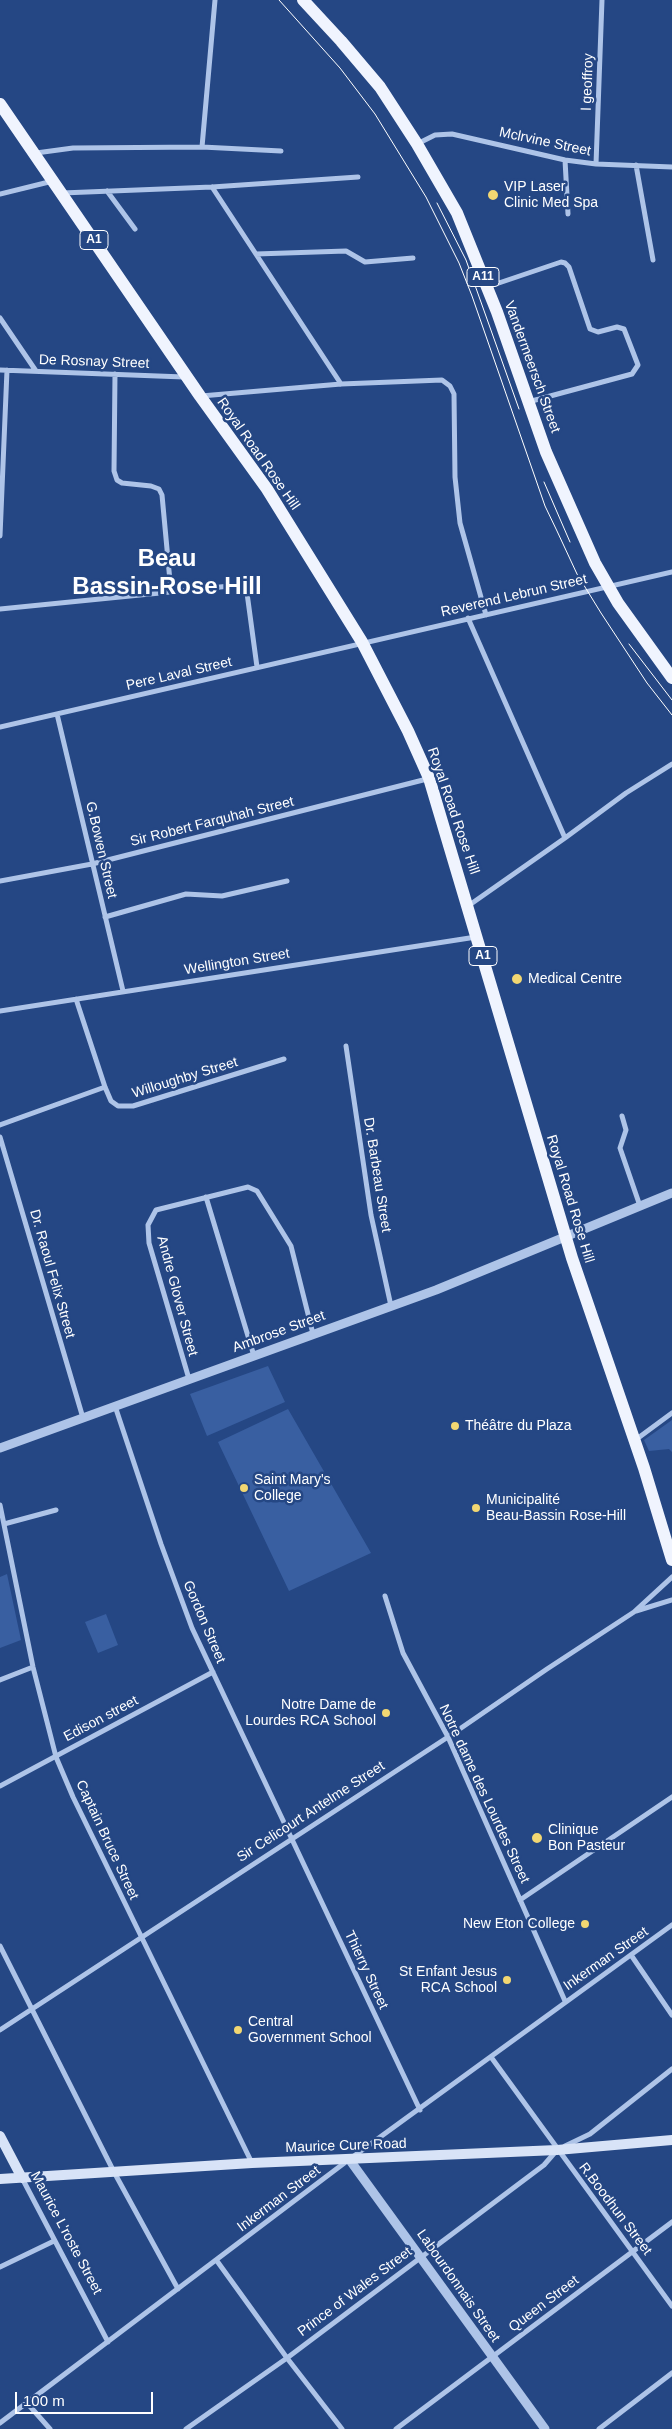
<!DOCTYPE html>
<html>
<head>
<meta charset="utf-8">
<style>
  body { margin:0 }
  #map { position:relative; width:672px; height:2429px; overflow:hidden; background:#254784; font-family:Helvetica,sans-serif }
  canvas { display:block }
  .scale { position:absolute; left:15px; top:2392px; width:138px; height:22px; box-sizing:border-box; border:2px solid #fff; border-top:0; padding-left:6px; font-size:15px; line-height:18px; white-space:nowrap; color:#fff; -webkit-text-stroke:4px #254784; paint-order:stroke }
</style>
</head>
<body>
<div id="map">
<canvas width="672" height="2429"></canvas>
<div class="scale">100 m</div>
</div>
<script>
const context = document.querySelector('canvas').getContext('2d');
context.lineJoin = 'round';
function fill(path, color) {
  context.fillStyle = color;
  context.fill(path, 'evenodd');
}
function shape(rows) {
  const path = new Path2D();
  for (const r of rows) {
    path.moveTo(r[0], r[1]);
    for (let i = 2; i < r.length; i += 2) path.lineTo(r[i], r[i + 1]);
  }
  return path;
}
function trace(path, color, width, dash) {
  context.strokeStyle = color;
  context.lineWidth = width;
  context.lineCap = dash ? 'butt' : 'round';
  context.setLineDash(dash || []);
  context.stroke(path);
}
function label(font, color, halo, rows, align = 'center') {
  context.font = font + ' Helvetica,sans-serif';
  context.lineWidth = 5;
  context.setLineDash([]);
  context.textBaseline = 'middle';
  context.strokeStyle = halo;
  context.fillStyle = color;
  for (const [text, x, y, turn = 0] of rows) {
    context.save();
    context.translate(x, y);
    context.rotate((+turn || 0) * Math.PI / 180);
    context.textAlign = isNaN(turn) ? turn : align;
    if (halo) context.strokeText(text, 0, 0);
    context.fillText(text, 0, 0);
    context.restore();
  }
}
fill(shape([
  [268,1366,285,1402,207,1436,190,1394],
  [288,1409,371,1553,289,1591,218,1442],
  [672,1420,672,1452,669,1449,649,1451,644,1440],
  [7,1574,21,1640,0,1648,0,1577],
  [106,1614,118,1645,98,1653,85,1622]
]), '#395fa1');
trace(shape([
  [417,144,435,135,452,134,565,160,596,164,672,167],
  [202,147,281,151],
  [36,153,73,148,202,147,215,0],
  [565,160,568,214],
  [596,164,602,0],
  [636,165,653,260],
  [212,187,341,384],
  [107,191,135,229],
  [62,193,212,187,358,177],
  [0,194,53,181],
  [256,254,346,251,365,262,413,258],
  [487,287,561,262,565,263,569,267,590,329,598,332,617,327,624,329,638,365,632,374,528,402],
  [0,318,36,371],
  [0,370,184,377],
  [115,374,114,471,117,480,122,483,151,486,159,489,162,495,171,592],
  [201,396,341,384,442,380,450,386,454,394,455,477,460,523,486,615],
  [0,536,7,370],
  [0,609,240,585,245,587,247,593,257,667],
  [468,618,565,838],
  [57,714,123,991],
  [0,727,672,572],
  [0,881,92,864,427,779],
  [468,906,565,838,626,793,672,764],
  [105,917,186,894,222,896,287,881],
  [76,999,105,1087,111,1101,118,1106,133,1106,284,1059],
  [0,1011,476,937],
  [346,1046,371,1215,391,1306],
  [622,1116,626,1130,620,1148,640,1206],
  [0,1125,105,1087],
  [0,1137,83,1418],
  [206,1197,254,1356],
  [189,1379,149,1243,148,1225,156,1210,248,1187,257,1191,291,1246,313,1334],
  [115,1406,161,1544,192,1628,420,2110],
  [634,1441,672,1413],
  [0,1505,33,1667,56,1757,73,1797,252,2163],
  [4,1524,56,1510],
  [385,1596,403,1653,448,1737,565,2001],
  [636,1611,672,1600],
  [0,1680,33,1667],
  [0,1786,213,1672],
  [520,1900,672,1797],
  [0,1946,114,2172,178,2289],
  [631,1955,672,2015],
  [0,2030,448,1737,547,1669,634,1612,672,1577],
  [491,2057,672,2306],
  [565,2146,590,2134,672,2069],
  [354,2156,672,1925],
  [22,2178,108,2342],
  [217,2261,287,2358,342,2429],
  [0,2267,54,2241],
  [27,2403,50,2429],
  [0,2423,347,2161],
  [186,2429,287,2358,544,2165,557,2150],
  [396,2429,672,2222],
  [599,2429,672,2373]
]), '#aec4e8', 5);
trace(shape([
  [0,1448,436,1290,672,1193],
  [349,2159,545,2429]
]), '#aec4e8', 9);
trace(shape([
  [0,2136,22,2178],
  [0,2179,252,2163,557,2150,672,2140]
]), '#d8e3f7', 10);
trace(shape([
  [303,0,341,41,380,87,417,144,457,213,497,312,546,452,595,563,618,603,672,678],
  [0,104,200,396,267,489,362,642,408,731,429,778,572,1258,644,1468,672,1560]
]), '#f0f4fe', 12);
trace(shape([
  [279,0,340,68,375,114,426,197,459,263,472,296,545,506,557,531,577,574,601,613,647,683,672,715],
  [437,203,466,260,519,409],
  [544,482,570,542],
  [629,644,672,700]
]), '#fff', 1);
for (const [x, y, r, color] of [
  [493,195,6,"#f2d772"],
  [517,979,6,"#f2d772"],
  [455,1426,5,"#f2d772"],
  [244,1488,5,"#f2d772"],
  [476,1508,5,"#f2d772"],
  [386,1713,5,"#f2d772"],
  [537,1838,6,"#f2d772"],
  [585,1924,5,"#f2d772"],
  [507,1980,5,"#f2d772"],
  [238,2030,5,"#f2d772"]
]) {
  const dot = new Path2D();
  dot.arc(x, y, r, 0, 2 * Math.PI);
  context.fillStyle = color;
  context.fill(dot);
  trace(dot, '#254784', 2);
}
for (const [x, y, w] of [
  [94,240,28],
  [483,277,32],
  [483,956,28]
]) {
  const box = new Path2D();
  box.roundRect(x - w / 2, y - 9.5, w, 19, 4);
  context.fillStyle = '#254784';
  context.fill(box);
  trace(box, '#fff', 1);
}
label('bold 12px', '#fff', null, [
  ["A1",94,240],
  ["A11",483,277],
  ["A1",483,956]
]);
label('14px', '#fff', '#254784', [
  ["l geoffroy",588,82,-88],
  ["Mclrvine Street",545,142,12],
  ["De Rosnay Street",94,362,2],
  ["Vandermeersch Street",532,367,70],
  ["Royal Road Rose Hill",258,454,55],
  ["Reverend Lebrun Street",514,596,-13],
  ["Pere Laval Street",179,674,-13],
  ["Royal Road Rose Hill",453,811,71],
  ["Sir Robert Farquhah Street",212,822,-14],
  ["G.Bowen Street",101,850,77],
  ["Wellington Street",237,962,-9],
  ["Willoughby Street",185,1078,-17],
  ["Dr. Barbeau Street",377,1175,81],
  ["Royal Road Rose Hill",570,1199,73],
  ["Dr. Raoul Felix Street",52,1274,74],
  ["Andre Glover Street",177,1296,75],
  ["Ambrose Street",279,1332,-20],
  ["Gordon Street",204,1622,67],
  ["Edison street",101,1719,-28],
  ["Notre dame des Lourdes Street",484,1794,65],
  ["Sir Celicourt Antelme Street",311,1812,-33],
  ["Captain Bruce Street",107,1840,65],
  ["Inkerman Street",606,1959,-35],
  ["Thierry Street",366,1970,65],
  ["Maurice Cure Road",346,2146,-2],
  ["Inkerman Street",279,2199,-37],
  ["R.Boodhun Street",615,2209,53],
  ["Maurice L'roste Street",66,2233,62],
  ["Labourdonnais Street",458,2286,55],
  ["Prince of Wales Street",355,2292,-37],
  ["Queen Street",544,2304,-37]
]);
label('14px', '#fff', '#254784', [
  ["VIP Laser",504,187],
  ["Clinic Med Spa",504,203],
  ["Medical Centre",528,979],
  ["Théâtre du Plaza",465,1426],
  ["Saint Mary's",254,1480],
  ["College",254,1496],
  ["Municipalité",486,1500],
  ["Beau-Bassin Rose-Hill",486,1516],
  ["Notre Dame de",376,1705,"right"],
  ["Lourdes RCA School",376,1721,"right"],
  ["Clinique",548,1830],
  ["Bon Pasteur",548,1846],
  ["New Eton College",575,1924,"right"],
  ["St Enfant Jesus",497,1972,"right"],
  ["RCA School",497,1988,"right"],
  ["Central",248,2022],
  ["Government School",248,2038]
], 'left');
label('bold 24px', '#fff', '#254784', [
  ["Beau",167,559],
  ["Bassin-Rose Hill",167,587]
]);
</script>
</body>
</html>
